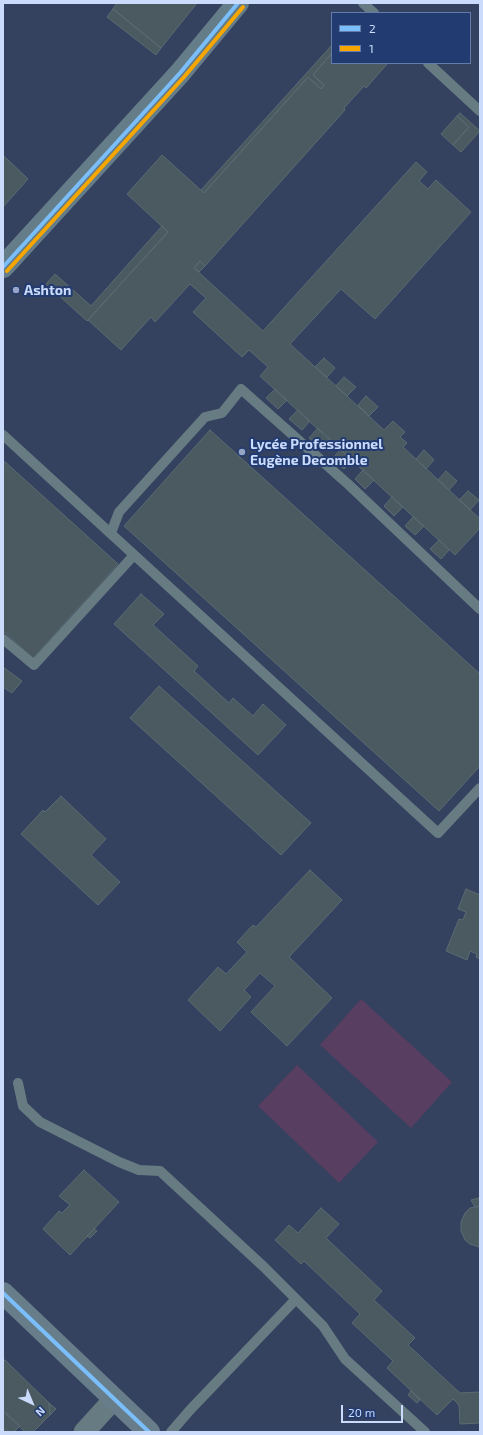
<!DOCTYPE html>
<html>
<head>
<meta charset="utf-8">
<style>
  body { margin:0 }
  #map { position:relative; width:483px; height:1435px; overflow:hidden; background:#34415f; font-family:"Exo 2",sans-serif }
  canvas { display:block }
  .frame { position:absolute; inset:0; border:4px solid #cadbfc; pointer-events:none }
  .legend { position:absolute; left:331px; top:12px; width:140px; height:52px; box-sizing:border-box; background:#223b71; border:1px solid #657ba9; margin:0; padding:5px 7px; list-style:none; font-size:12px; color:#cadbfc }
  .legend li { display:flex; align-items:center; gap:8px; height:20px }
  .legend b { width:20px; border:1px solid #657ba9 }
  .north { position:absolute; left:12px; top:1383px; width:40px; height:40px; -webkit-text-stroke:3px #223b71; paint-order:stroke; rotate:136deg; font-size:11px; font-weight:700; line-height:16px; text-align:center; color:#cadbfc }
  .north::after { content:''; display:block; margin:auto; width:14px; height:18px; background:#cadbfc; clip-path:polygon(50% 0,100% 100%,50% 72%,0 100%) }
  .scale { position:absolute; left:341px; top:1405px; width:62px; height:18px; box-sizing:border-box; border:2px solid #cadbfc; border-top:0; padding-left:5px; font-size:12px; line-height:14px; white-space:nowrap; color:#cadbfc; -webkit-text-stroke:3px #223b71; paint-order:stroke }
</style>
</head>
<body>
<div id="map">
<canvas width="483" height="1435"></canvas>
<div class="frame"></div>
<ul class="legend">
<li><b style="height:5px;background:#7abffc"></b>2</li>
<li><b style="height:5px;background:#f7a600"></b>1</li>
</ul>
<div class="north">N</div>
<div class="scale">20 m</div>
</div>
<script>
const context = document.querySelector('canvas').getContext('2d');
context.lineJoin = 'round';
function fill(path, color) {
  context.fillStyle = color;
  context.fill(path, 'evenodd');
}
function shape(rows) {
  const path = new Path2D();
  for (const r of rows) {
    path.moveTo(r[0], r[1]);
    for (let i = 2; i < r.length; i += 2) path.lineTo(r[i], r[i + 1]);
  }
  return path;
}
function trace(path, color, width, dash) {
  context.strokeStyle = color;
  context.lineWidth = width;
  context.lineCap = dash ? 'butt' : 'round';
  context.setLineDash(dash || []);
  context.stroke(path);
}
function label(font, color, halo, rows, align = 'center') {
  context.font = font + ' "Exo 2",sans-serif';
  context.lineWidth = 4;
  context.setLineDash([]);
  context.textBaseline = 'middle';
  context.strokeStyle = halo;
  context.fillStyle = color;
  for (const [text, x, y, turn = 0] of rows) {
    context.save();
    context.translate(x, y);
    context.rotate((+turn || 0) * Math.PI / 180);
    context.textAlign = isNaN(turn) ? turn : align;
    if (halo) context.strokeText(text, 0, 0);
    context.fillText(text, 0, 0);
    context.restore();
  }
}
fill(shape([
  [361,999,452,1082,411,1128,320,1045],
  [297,1065,378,1142,339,1183,258,1106]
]), '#583e61');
const building = shape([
  [117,3,197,3,161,48,113,9,117,3],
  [113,9,161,48,156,55,107,17,113,9],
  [332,45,332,53,313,75,324,85,321,89,308,77,204,193,201,190,332,45],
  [332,53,332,63,388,63,366,88,364,86,344,108,345,110,205,266,200,261,194,268,263,331,416,162,427,172,419,181,428,189,436,180,471,212,375,319,341,289,290,344,384,430,393,421,405,432,400,437,407,443,403,447,480,519,480,528,455,555,260,376,268,367,249,350,242,357,193,312,206,298,190,284,155,322,151,317,121,350,88,320,168,232,127,194,162,155,204,193,308,77,321,89,324,85,313,75,332,53],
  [460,113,480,131,461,152,453,145,469,127,457,116,460,113],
  [457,116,469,127,453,145,441,134,457,116],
  [3,155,28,179,3,207,3,155],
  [162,226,168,232,87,321,46,284,55,274,91,306,162,226],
  [200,261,205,266,199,272,194,268,200,261],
  [324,358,335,368,327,377,315,367,324,358],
  [344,377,356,387,347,396,336,386,344,377],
  [275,389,287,400,278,409,266,398,275,389],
  [366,396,378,407,369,416,358,405,366,396],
  [298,410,310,421,302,430,289,419,298,410],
  [318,428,330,439,321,449,309,438,318,428],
  [210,430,480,674,480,766,439,811,124,526,210,430],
  [341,449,352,460,344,469,332,459,341,449],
  [424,450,434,460,426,469,416,459,424,450],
  [3,460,118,564,33,658,3,631,3,460],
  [363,470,374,480,365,489,355,479,363,470],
  [446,471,457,481,449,490,438,480,446,471],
  [468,491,479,500,470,510,459,500,468,491],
  [392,497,403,507,394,516,384,506,392,497],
  [413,517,424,526,415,535,405,526,413,517],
  [439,540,449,550,441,559,430,549,439,540],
  [141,594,164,614,153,625,198,666,194,671,229,703,233,698,253,716,263,704,286,725,258,755,114,624,141,594],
  [3,667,22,681,12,693,3,687,3,667],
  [159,686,311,823,281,855,130,718,159,686],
  [61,796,106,839,91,855,120,882,98,905,21,834,43,810,45,812,61,796],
  [310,870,342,900,289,957,332,998,287,1046,251,1012,275,986,260,973,244,990,251,997,220,1031,188,1000,218,967,226,974,247,952,237,942,253,925,256,927,310,870],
  [466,889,480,895,480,959,476,957,477,954,470,951,467,960,446,951,459,919,463,920,466,912,458,909,466,889],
  [84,1170,119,1202,70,1255,43,1229,59,1211,62,1213,70,1205,59,1196,84,1170],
  [479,1198,480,1198,479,1247,470,1244,465,1240,461,1231,461,1222,465,1213,470,1208,480,1206,479,1198],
  [479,1198,480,1206,475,1207,471,1200,479,1198],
  [321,1208,339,1224,326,1238,382,1291,374,1300,415,1338,408,1345,460,1393,480,1392,480,1423,460,1424,459,1405,453,1399,437,1415,387,1368,393,1361,352,1323,360,1314,304,1261,301,1264,275,1240,289,1225,298,1233,321,1208],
  [94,1229,97,1231,90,1238,87,1236,94,1229],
  [5,1360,49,1403,50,1415,33,1432,25,1432,3,1411,3,1362,5,1360],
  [411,1391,420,1400,417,1403,408,1395,411,1391],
  [49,1403,56,1409,50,1415,49,1403],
  [6,1413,20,1426,14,1432,7,1432,3,1428,3,1416,6,1413]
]);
fill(building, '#4b5a60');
trace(building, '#5c6b72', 1);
trace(shape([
  [363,3,374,13],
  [428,63,480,111],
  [3,435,438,833,480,788],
  [111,533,119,512,205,417,222,413,241,389,349,485,480,609],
  [3,639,34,665,134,555],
  [18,1083,23,1106,40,1122,119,1162,139,1170,160,1171,264,1267,323,1326,345,1359,425,1432],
  [171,1432,190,1410,296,1299]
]), '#677c82', 10);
trace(shape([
  [84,1432,114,1399]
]), '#677c82', 21);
trace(shape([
  [3,267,180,73,238,3]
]), '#657d88', 22);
trace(shape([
  [3,1293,149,1432]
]), '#677d8a', 22);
trace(shape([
  [3,267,180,73,238,3],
  [3,1293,149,1432]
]), '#7abffc', 4);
trace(shape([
  [7,271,184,77,243,7]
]), '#f7a600', 4);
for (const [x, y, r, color] of [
  [16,290,4,"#96a5c5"],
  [242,452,4,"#96a5c5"]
]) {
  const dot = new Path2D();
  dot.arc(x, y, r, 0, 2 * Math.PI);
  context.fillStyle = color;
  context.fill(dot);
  trace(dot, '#223b71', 1.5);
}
label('bold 14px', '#cadbfc', '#223b71', [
  ["Ashton",24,290],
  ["Lycée Professionnel",250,444],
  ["Eugène Decomble",250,460]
], 'left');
</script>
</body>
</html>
